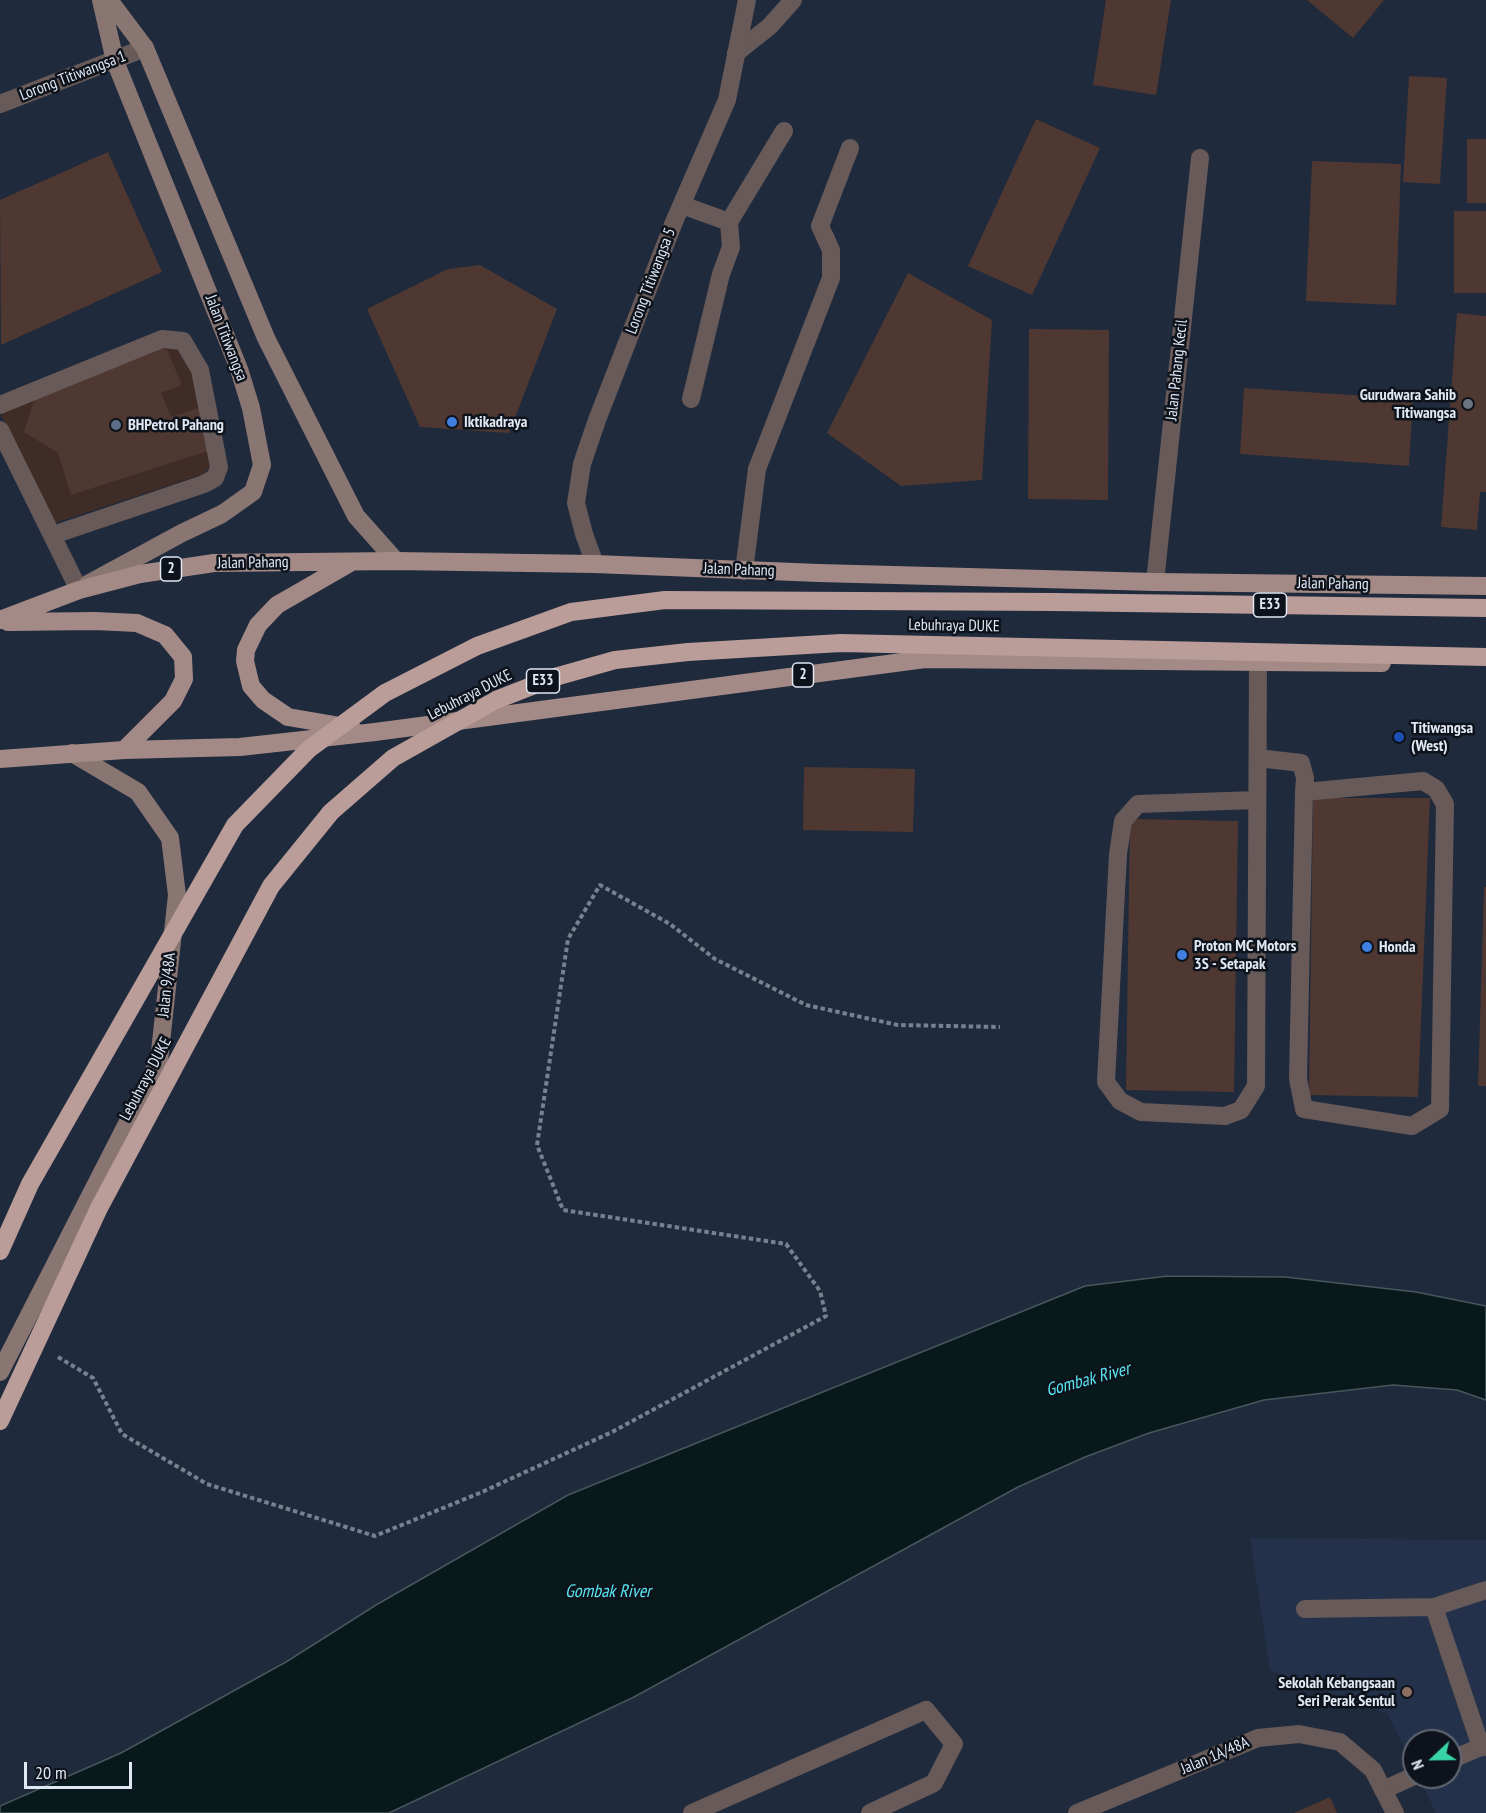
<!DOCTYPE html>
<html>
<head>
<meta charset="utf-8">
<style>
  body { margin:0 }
  #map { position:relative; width:1486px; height:1813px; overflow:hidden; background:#1f2a3c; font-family:"PT Sans Narrow",sans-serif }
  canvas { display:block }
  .north { position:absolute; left:1402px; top:1729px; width:60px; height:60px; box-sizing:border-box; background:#0e131b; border:2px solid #626872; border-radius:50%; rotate:248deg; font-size:16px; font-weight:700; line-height:24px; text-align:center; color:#e0e8f4 }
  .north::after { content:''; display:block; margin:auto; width:21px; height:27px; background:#38d4a6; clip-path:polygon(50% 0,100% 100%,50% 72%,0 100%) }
  .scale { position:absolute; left:24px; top:1762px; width:108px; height:27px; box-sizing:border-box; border:3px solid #e0e8f4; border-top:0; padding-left:8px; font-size:18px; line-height:21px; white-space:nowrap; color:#e0e8f4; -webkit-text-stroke:4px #0e131b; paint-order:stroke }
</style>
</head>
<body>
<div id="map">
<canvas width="1486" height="1813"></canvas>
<div class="north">N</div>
<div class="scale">20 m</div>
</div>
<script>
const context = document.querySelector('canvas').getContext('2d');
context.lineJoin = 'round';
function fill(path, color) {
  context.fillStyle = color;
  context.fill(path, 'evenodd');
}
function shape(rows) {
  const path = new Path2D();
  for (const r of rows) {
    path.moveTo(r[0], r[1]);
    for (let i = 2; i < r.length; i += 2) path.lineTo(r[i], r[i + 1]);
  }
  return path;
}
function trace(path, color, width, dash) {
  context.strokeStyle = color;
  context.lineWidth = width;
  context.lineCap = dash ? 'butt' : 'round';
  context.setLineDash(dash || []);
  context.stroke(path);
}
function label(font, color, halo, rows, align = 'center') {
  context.font = font + ' "PT Sans Narrow",sans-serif';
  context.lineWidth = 5;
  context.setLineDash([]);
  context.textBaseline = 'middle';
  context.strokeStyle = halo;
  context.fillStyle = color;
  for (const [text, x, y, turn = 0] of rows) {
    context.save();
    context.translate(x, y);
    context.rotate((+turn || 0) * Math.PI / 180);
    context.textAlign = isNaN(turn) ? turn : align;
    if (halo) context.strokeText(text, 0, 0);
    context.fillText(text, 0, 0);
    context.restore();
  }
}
fill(shape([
  [166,347,177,349,193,374,210,466,204,474,55,523,0,413]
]), '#3f2c27');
fill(shape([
  [1250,1538,1486,1540,1486,1813,1436,1813,1419,1777,1450,1777,1450,1741,1414,1741,1414,1767,1388,1714,1270,1670]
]), '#23324a');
const water = shape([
  [1168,1276,1285,1277,1416,1292,1486,1306,1486,1400,1457,1390,1393,1385,1264,1400,1149,1433,1085,1457,1018,1487,634,1697,389,1813,0,1813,0,1806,121,1753,286,1662,376,1605,568,1495,1085,1286,1168,1276]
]);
fill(water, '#07191b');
trace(water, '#48575c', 1.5);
fill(shape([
  [1106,0,1171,0,1156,95,1093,85],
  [1307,0,1384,0,1353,38],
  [1409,76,1447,78,1440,184,1403,182],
  [1036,119,1100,148,1032,295,968,266],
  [1467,139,1486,139,1486,203,1467,203],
  [108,152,162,272,1,345,0,200],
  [1312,161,1401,164,1396,305,1306,301],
  [1454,211,1486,211,1486,293,1454,293],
  [480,265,557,309,509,433,420,427,367,309,448,269],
  [908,273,992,320,982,480,901,486,827,433],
  [1457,313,1486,316,1486,492,1480,492,1477,530,1441,527],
  [1029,329,1109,330,1108,500,1028,499],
  [155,347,167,350,182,385,161,393,171,417,201,407,214,449,71,495,58,453,24,432,36,395],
  [1244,388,1413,399,1409,466,1240,454],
  [804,767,915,769,913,832,803,830],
  [1313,798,1430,798,1418,1097,1309,1095],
  [1130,819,1238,821,1234,1092,1126,1090],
  [1484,887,1486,887,1486,1086,1478,1086],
  [1330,1797,1337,1813,1294,1813]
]), '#4f3831');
trace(shape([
  [58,1357,93,1378,122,1434,207,1484,375,1536,482,1492,612,1432,826,1316,820,1291,786,1244,563,1210,537,1145,568,939,600,885,670,924,715,959,806,1005,898,1025,1000,1027]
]), '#778190', 4, [4.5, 3]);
trace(shape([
  [736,53,770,26,793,0],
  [682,205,729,222,731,247,721,274,691,399],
  [729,222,784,131],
  [0,405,162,339,183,341,200,370,219,467,215,478,204,484,53,535],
  [0,430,79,590],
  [744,571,757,469,831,278,831,250,820,226,850,148],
  [1258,758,1301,763,1305,778,1304,792,1298,1079,1304,1109,1412,1126,1440,1109,1445,804,1436,789,1423,781,1304,792],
  [1257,800,1138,804,1123,821,1118,854,1106,1082,1120,1101,1141,1112,1225,1116,1241,1110,1256,1086,1258,662],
  [1434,1607,1481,1747,1486,1747],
  [1305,1609,1434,1607,1486,1590],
  [1450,1760,1481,1747],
  [1383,1790,1414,1776],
  [692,1813,926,1710,954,1744,934,1783,870,1813]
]), '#675a59', 18);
trace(shape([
  [0,104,145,48],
  [595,564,584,534,576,503,582,464,597,420,674,222,727,100,747,0],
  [1155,582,1200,158],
  [1077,1813,1258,1738,1299,1734,1340,1742,1373,1770,1395,1813]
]), '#675a59', 18);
trace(shape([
  [109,0,145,48,266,338,356,516,396,561],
  [88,584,182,533,222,514,253,492,262,465,251,408,239,369,115,61,101,0],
  [0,1372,159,1061,177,895,170,838,138,792,72,753]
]), '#897572', 18);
trace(shape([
  [350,563,277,605,258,625,246,650,245,661,251,686,263,700,288,717,352,728],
  [0,620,79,590,140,574,214,563,396,561,595,564,819,573,1155,582,1486,586],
  [8,622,95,621,137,623,165,635,183,657,184,679,173,701,124,750],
  [0,759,124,750,240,747,375,732,925,659,1382,663]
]), '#a38a86', 18);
trace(shape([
  [1054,602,1486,608]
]), '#ba9c98', 18);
trace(shape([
  [0,1251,30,1184,235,825,309,749,385,693,477,646,571,612,665,600,1054,602],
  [0,1421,99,1208,271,886,331,812,393,758,496,700,555,677,615,660,688,652,841,643,1486,657]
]), '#ba9c98', 18);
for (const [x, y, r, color] of [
  [1468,404,6,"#6b7280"],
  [452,422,6,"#3f7fe0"],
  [116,425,6,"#5c6f8a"],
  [1399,737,6,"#1a4fb4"],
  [1367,947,6,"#3f7fe0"],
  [1182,955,6,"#3f7fe0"],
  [1407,1692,6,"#8d6e63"]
]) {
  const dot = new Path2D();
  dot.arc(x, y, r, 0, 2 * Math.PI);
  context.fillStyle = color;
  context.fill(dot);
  trace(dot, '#0e131b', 2);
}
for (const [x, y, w] of [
  [171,569,21],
  [1270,605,33],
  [803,675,21],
  [543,681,33]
]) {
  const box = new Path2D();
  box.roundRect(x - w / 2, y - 12, w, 24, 4.5);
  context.fillStyle = '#0e131b';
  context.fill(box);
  trace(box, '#e0e8f4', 1.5);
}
label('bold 15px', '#e0e8f4', null, [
  ["2",171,569],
  ["E33",1270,605],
  ["2",803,675],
  ["E33",543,681]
]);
label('16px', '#e0e8f4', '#0e131b', [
  ["Lorong Titiwangsa 1",73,76,-21],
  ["Lorong Titiwangsa 5",651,281,-69],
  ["Jalan Titiwangsa",226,338,69],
  ["Jalan Pahang Kecil",1177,370,-84],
  ["Jalan Pahang",253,563,-1],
  ["Jalan Pahang",739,570,2],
  ["Jalan Pahang",1333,584,1],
  ["Lebuhraya DUKE",954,626,1],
  ["Lebuhraya DUKE",470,695,-27],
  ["Jalan 9/48A",167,985,-84],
  ["Lebuhraya DUKE",146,1079,-62],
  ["Jalan 1A/48A",1215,1756,-23]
]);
label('bold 16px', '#e0e8f4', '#0e131b', [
  ["Gurudwara Sahib",1456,395,"right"],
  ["Titiwangsa",1456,413,"right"],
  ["Iktikadraya",464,422],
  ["BHPetrol Pahang",128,425],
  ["Titiwangsa",1411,728],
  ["(West)",1411,746],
  ["Proton MC Motors",1194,946],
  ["3S - Setapak",1194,964],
  ["Honda",1379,947],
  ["Sekolah Kebangsaan",1395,1683,"right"],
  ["Seri Perak Sentul",1395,1701,"right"]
], 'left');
label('italic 18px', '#58e4f1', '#0e131b', [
  ["Gombak River",1088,1380,-15],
  ["Gombak River",608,1592]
]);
</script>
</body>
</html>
